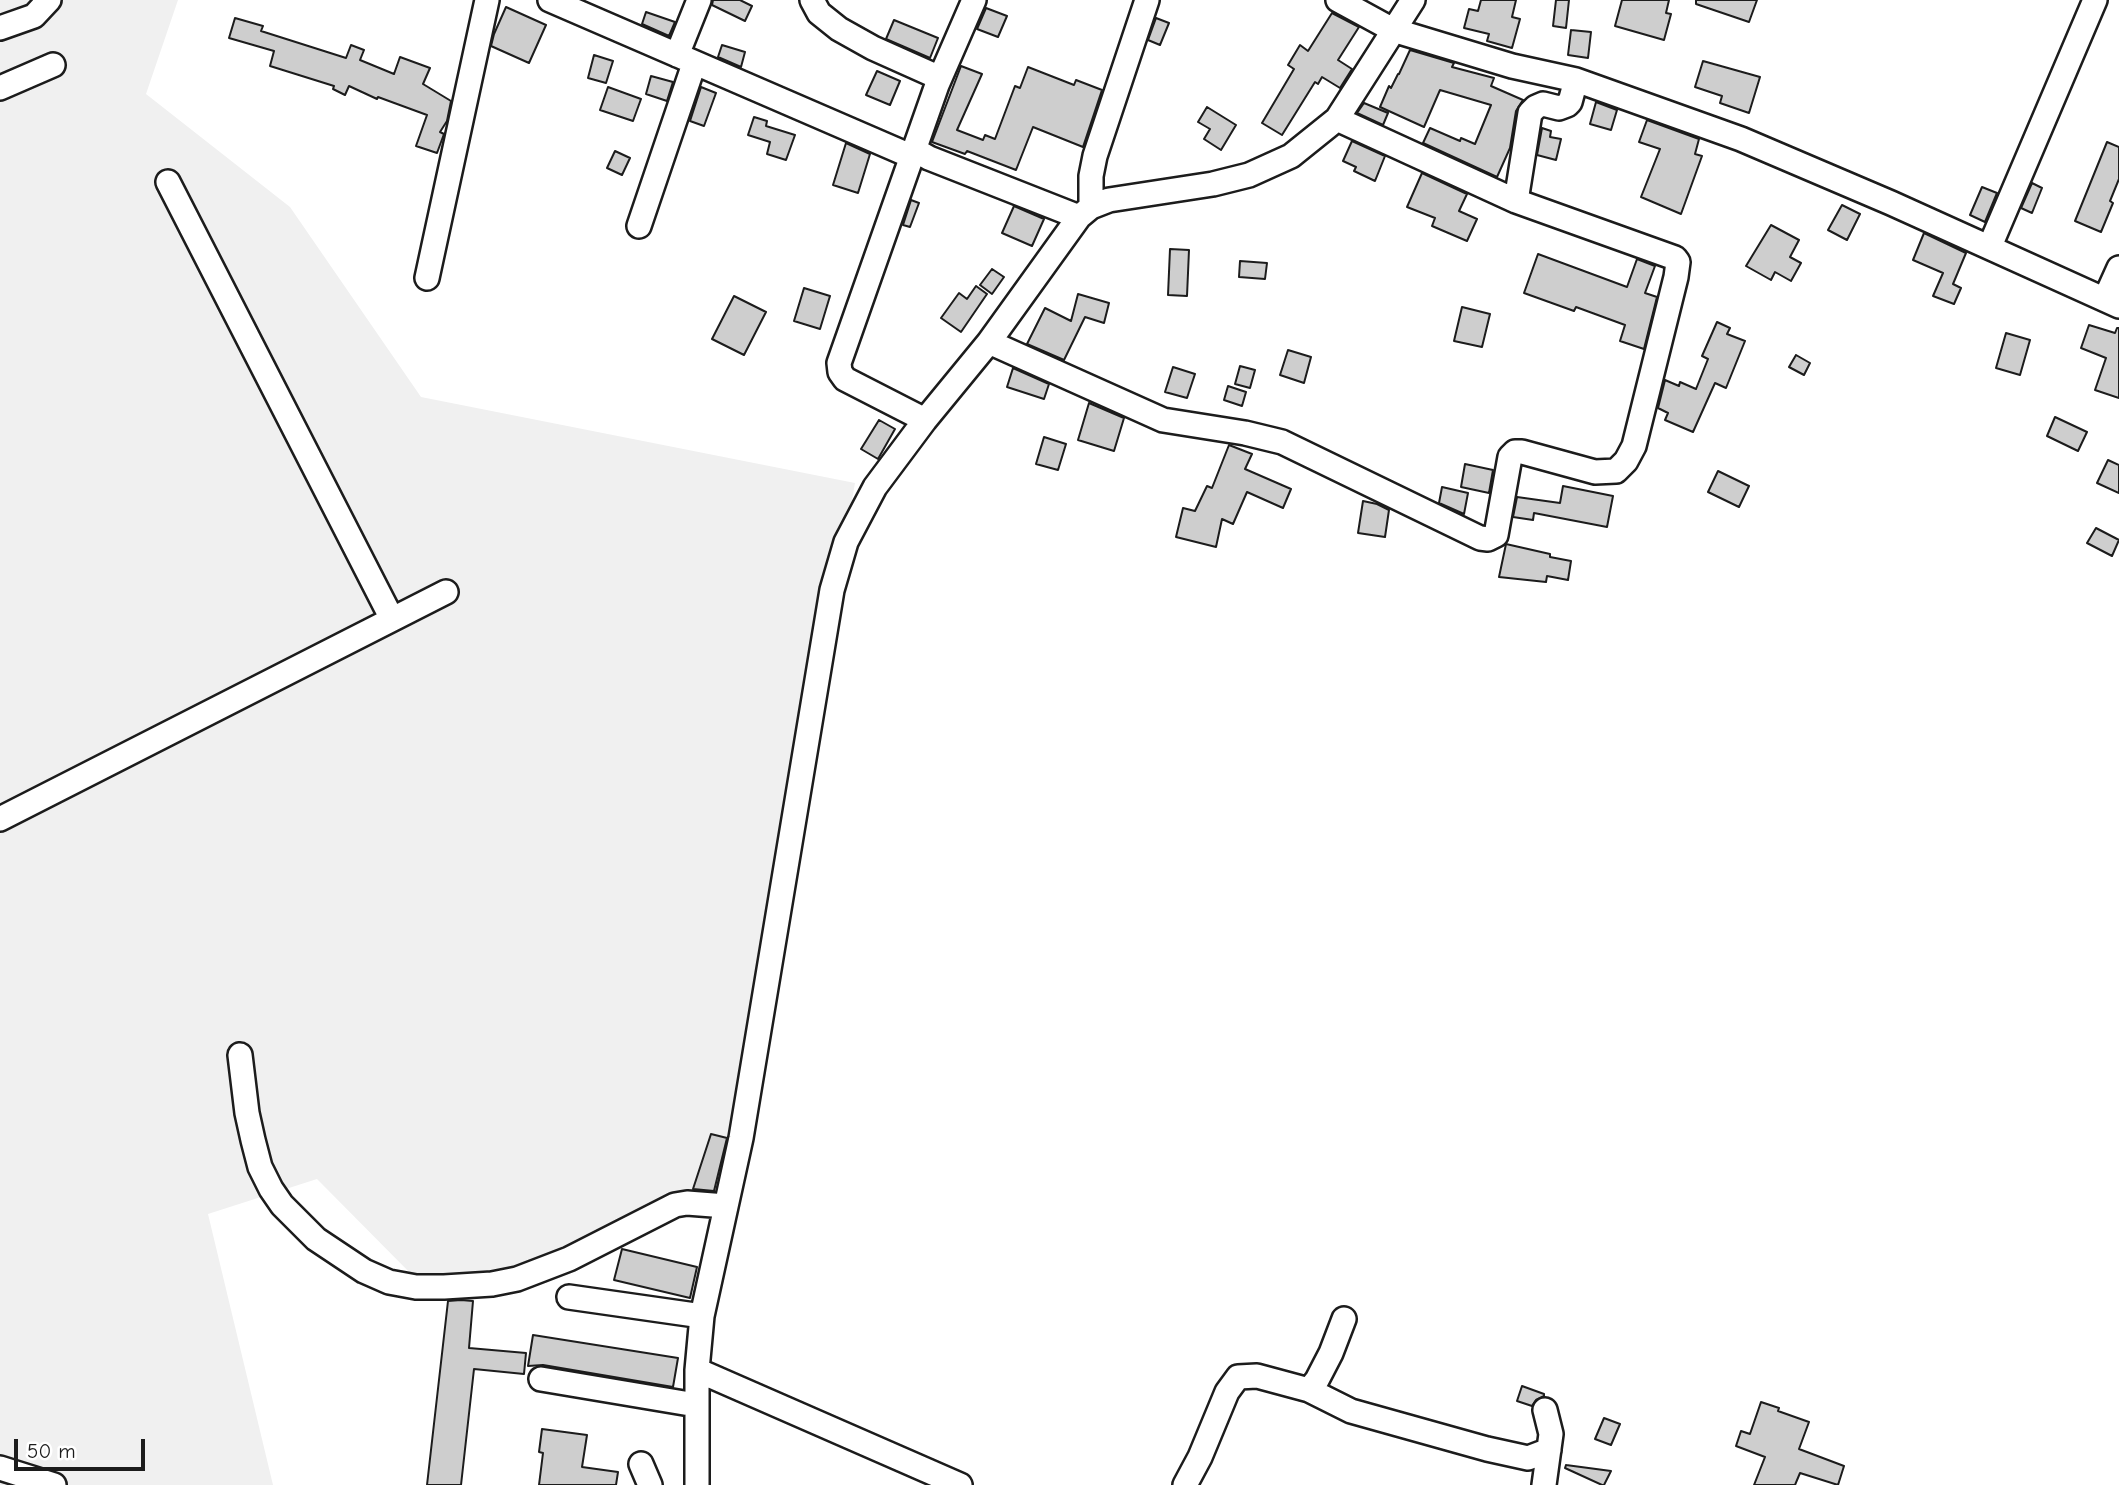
<!DOCTYPE html>
<html>
<head>
<meta charset="utf-8">
<style>
  body { margin:0 }
  #map { position:relative; width:2119px; height:1485px; overflow:hidden; background:#fff; font-family:"Comic Neue",sans-serif }
  canvas { display:block }
  .scale { position:absolute; left:14px; top:1439px; width:131px; height:32px; box-sizing:border-box; border:4px solid #1c1c1c; border-top:0; padding-left:9px; font-size:21px; line-height:24px; white-space:nowrap; color:#1c1c1c; -webkit-text-stroke:5px #fff; paint-order:stroke }
</style>
</head>
<body>
<div id="map">
<canvas width="2119" height="1485"></canvas>
<div class="scale">50 m</div>
</div>
<script>
const context = document.querySelector('canvas').getContext('2d');
context.lineJoin = 'round';
function fill(path, color) {
  context.fillStyle = color;
  context.fill(path, 'evenodd');
}
function shape(rows) {
  const path = new Path2D();
  for (const r of rows) {
    path.moveTo(r[0], r[1]);
    for (let i = 2; i < r.length; i += 2) path.lineTo(r[i], r[i + 1]);
  }
  return path;
}
function trace(path, color, width, dash) {
  context.strokeStyle = color;
  context.lineWidth = width;
  context.lineCap = dash ? 'butt' : 'round';
  context.setLineDash(dash || []);
  context.stroke(path);
}
fill(shape([
  [0,0,178,0,146,94,290,207,421,397,855,483,731,1186,552,1261,418,1281,317,1179,208,1214,273,1485,0,1485]
]), '#f0f0f0');
const building = shape([
  [713,0,740,0,752,6,745,21,712,5,713,0],
  [1481,0,1516,0,1512,17,1520,19,1512,48,1487,41,1489,34,1464,28,1469,9,1478,11,1481,0],
  [1556,0,1569,0,1566,28,1553,26,1556,0],
  [1622,0,1669,0,1666,13,1671,14,1664,40,1615,26,1622,0],
  [1696,0,1757,0,1749,22,1696,4,1696,0],
  [506,7,546,25,529,63,491,46,494,34,506,7],
  [986,8,1007,16,998,37,977,29,986,8],
  [646,12,675,22,669,36,642,24,646,12],
  [1332,13,1359,27,1338,60,1352,69,1340,88,1322,77,1318,84,1315,82,1282,135,1262,123,1294,69,1288,65,1300,45,1308,51,1332,13],
  [235,18,263,26,261,31,346,58,351,45,364,50,360,60,394,74,400,57,430,68,423,84,451,101,447,121,440,132,444,134,437,153,416,146,427,115,378,97,377,99,349,86,345,95,333,89,334,86,270,66,274,51,229,38,235,18],
  [1156,18,1169,23,1160,45,1148,40,1156,18],
  [894,20,938,38,930,58,886,39,894,20],
  [1571,30,1591,32,1588,58,1568,55,1571,30],
  [722,45,745,52,741,67,718,57,722,45],
  [1410,50,1454,63,1452,67,1494,78,1491,86,1523,100,1516,111,1510,148,1497,177,1423,143,1430,128,1460,141,1461,138,1475,144,1491,105,1440,90,1424,127,1380,107,1389,86,1391,88,1398,74,1399,74,1410,50],
  [594,55,613,61,606,83,588,78,594,55],
  [1703,61,1760,77,1749,113,1720,103,1722,96,1695,87,1703,61],
  [961,66,982,74,957,130,983,140,985,135,995,139,1015,86,1020,88,1028,67,1074,85,1076,80,1102,90,1083,147,1033,127,1016,170,967,151,965,154,932,142,961,66],
  [877,71,900,81,890,105,866,95,877,71],
  [651,76,673,82,667,101,646,94,651,76],
  [608,87,641,99,633,121,600,110,608,87],
  [701,87,716,93,704,126,690,121,701,87],
  [1596,102,1617,110,1611,130,1590,124,1596,102],
  [1364,103,1388,113,1383,125,1357,113,1364,103],
  [1207,107,1236,125,1221,150,1204,139,1210,129,1198,122,1207,107],
  [754,117,767,121,766,126,795,135,786,160,767,154,770,142,748,135,754,117],
  [1647,120,1699,139,1695,154,1702,156,1681,214,1641,197,1660,149,1639,142,1647,120],
  [1542,128,1551,131,1550,137,1561,139,1556,160,1537,155,1542,128],
  [1352,141,1385,156,1375,181,1354,171,1356,167,1343,161,1352,141],
  [2107,142,2119,147,2119,179,2110,201,2113,203,2101,232,2075,221,2107,142],
  [846,143,870,154,858,193,833,185,846,143],
  [615,151,630,158,622,175,607,168,615,151],
  [1422,173,1467,194,1459,211,1477,219,1467,241,1432,226,1435,218,1407,207,1422,173],
  [2032,183,2042,188,2032,213,2021,208,2032,183],
  [1982,187,1997,193,1985,222,1970,215,1982,187],
  [911,200,919,203,910,227,903,225,911,200],
  [1842,205,1860,214,1847,240,1828,230,1842,205],
  [1014,206,1044,219,1032,246,1002,233,1014,206],
  [1771,225,1799,240,1790,257,1801,263,1791,281,1775,272,1771,280,1746,266,1771,225],
  [1924,233,1966,253,1953,284,1961,288,1954,304,1933,296,1943,273,1913,260,1924,233],
  [1170,249,1189,250,1187,296,1168,295,1170,249],
  [1538,254,1627,287,1637,259,1655,266,1645,293,1657,297,1644,349,1620,341,1625,325,1576,307,1574,311,1524,293,1538,254],
  [1240,261,1267,263,1265,279,1239,277,1240,261],
  [992,269,1004,277,992,294,980,285,992,269],
  [976,286,987,294,961,332,941,318,959,293,967,299,976,286],
  [804,288,830,296,820,329,794,321,804,288],
  [1078,294,1109,303,1104,323,1085,317,1064,360,1027,344,1045,308,1071,321,1078,294],
  [734,296,766,312,744,355,712,339,734,296],
  [1462,307,1490,314,1482,347,1454,341,1462,307],
  [1717,322,1730,328,1727,334,1745,341,1726,388,1715,383,1693,432,1665,420,1668,413,1658,408,1665,380,1679,386,1680,382,1696,389,1708,359,1702,356,1717,322],
  [2089,325,2115,333,2117,328,2119,328,2119,398,2095,390,2106,358,2081,348,2089,325],
  [2006,333,2030,340,2020,375,1996,368,2006,333],
  [1288,350,1311,357,1304,383,1280,375,1288,350],
  [1796,355,1810,363,1804,375,1789,367,1796,355],
  [1240,366,1255,370,1250,388,1235,384,1240,366],
  [1173,367,1195,374,1187,398,1165,392,1173,367],
  [1013,368,1049,384,1044,399,1007,387,1013,368],
  [1228,386,1246,392,1242,406,1224,400,1228,386],
  [1089,403,1124,418,1114,451,1078,440,1089,403],
  [2055,417,2087,432,2078,451,2047,436,2055,417],
  [879,420,895,429,878,459,861,449,879,420],
  [1044,437,1066,444,1058,470,1036,464,1044,437],
  [1229,445,1252,454,1245,469,1291,489,1283,508,1247,492,1233,524,1222,519,1216,547,1176,537,1183,508,1195,511,1207,486,1212,488,1229,445],
  [2108,460,2119,465,2119,493,2097,483,2108,460],
  [1465,464,1493,470,1489,493,1461,487,1465,464],
  [1718,471,1749,486,1739,507,1708,492,1718,471],
  [1563,486,1613,496,1607,527,1534,513,1533,520,1513,517,1517,497,1560,503,1563,486],
  [1442,487,1468,493,1464,514,1439,503,1442,487],
  [1363,501,1377,504,1389,510,1385,537,1358,533,1363,501],
  [2096,528,2119,540,2112,556,2087,543,2096,528],
  [1506,544,1550,554,1550,557,1571,561,1568,580,1547,576,1546,582,1499,577,1506,544],
  [711,1134,727,1138,714,1191,693,1189,711,1134],
  [622,1249,697,1267,690,1298,614,1280,622,1249],
  [461,1300,473,1301,469,1348,526,1353,524,1374,474,1369,461,1485,427,1485,448,1301,461,1300],
  [533,1335,678,1358,673,1387,543,1365,528,1366,533,1335],
  [1522,1386,1544,1394,1544,1396,1536,1400,1532,1406,1517,1401,1522,1386],
  [1761,1402,1779,1408,1778,1411,1809,1422,1799,1449,1844,1466,1838,1485,1800,1473,1795,1485,1754,1485,1765,1457,1736,1446,1741,1431,1750,1434,1761,1402],
  [1604,1418,1620,1424,1611,1445,1595,1439,1604,1418],
  [542,1429,587,1435,582,1467,618,1472,616,1485,539,1485,543,1453,539,1452,542,1429],
  [1566,1465,1611,1471,1604,1485,1602,1485,1565,1468,1566,1465]
]);
fill(building, '#cecece');
trace(building, '#1c1c1c', 2);
const minor = shape([
  [550,0,913,157],
  [812,0,819,13,839,29,873,48,940,78],
  [1338,0,1393,30,1512,66,1576,80,1741,139,1891,203,2119,306],
  [0,28,34,16,49,0],
  [677,55,699,0],
  [0,88,53,65],
  [915,150,929,158,1079,217],
  [168,182,392,619],
  [1516,201,1530,113,1536,107,1543,104,1559,108,1567,105,1570,102,1576,80],
  [1091,207,1091,176,1095,156,1147,0],
  [639,226,694,64],
  [1990,246,2095,0],
  [427,278,487,0],
  [2105,299,2119,268],
  [989,342,1163,420,1245,433,1282,442,1480,538,1488,539,1496,535,1510,457,1515,452,1522,452,1595,472,1616,471,1626,461,1634,446,1676,277,1678,262,1675,258,1516,201,1337,119],
  [925,420,845,379,840,372,839,363,937,85,974,0],
  [0,819,446,592],
  [240,1055,247,1113,253,1140,260,1167,271,1189,282,1205,316,1239,364,1271,389,1282,416,1287,444,1287,492,1284,517,1279,569,1259,675,1205,687,1203,726,1206],
  [569,1297,702,1316],
  [697,1370,960,1485],
  [541,1379,696,1405],
  [1309,1390,1351,1411,1487,1449,1528,1458,1549,1450],
  [641,1464,650,1485],
  [0,1468,54,1485],
  [697,1485,697,1370,702,1316,741,1138,832,590,846,542,875,487,925,420,989,342,1079,217,1091,207,1109,200,1213,184,1249,175,1291,156,1337,119,1413,0],
  [1185,1485,1200,1457,1227,1392,1238,1377,1257,1376,1309,1390,1317,1380,1331,1353,1344,1319],
  [1544,1485,1551,1434,1545,1410]
]);
trace(minor, '#1c1c1c', 28);
trace(minor, '#fff', 23);
</script>
</body>
</html>
